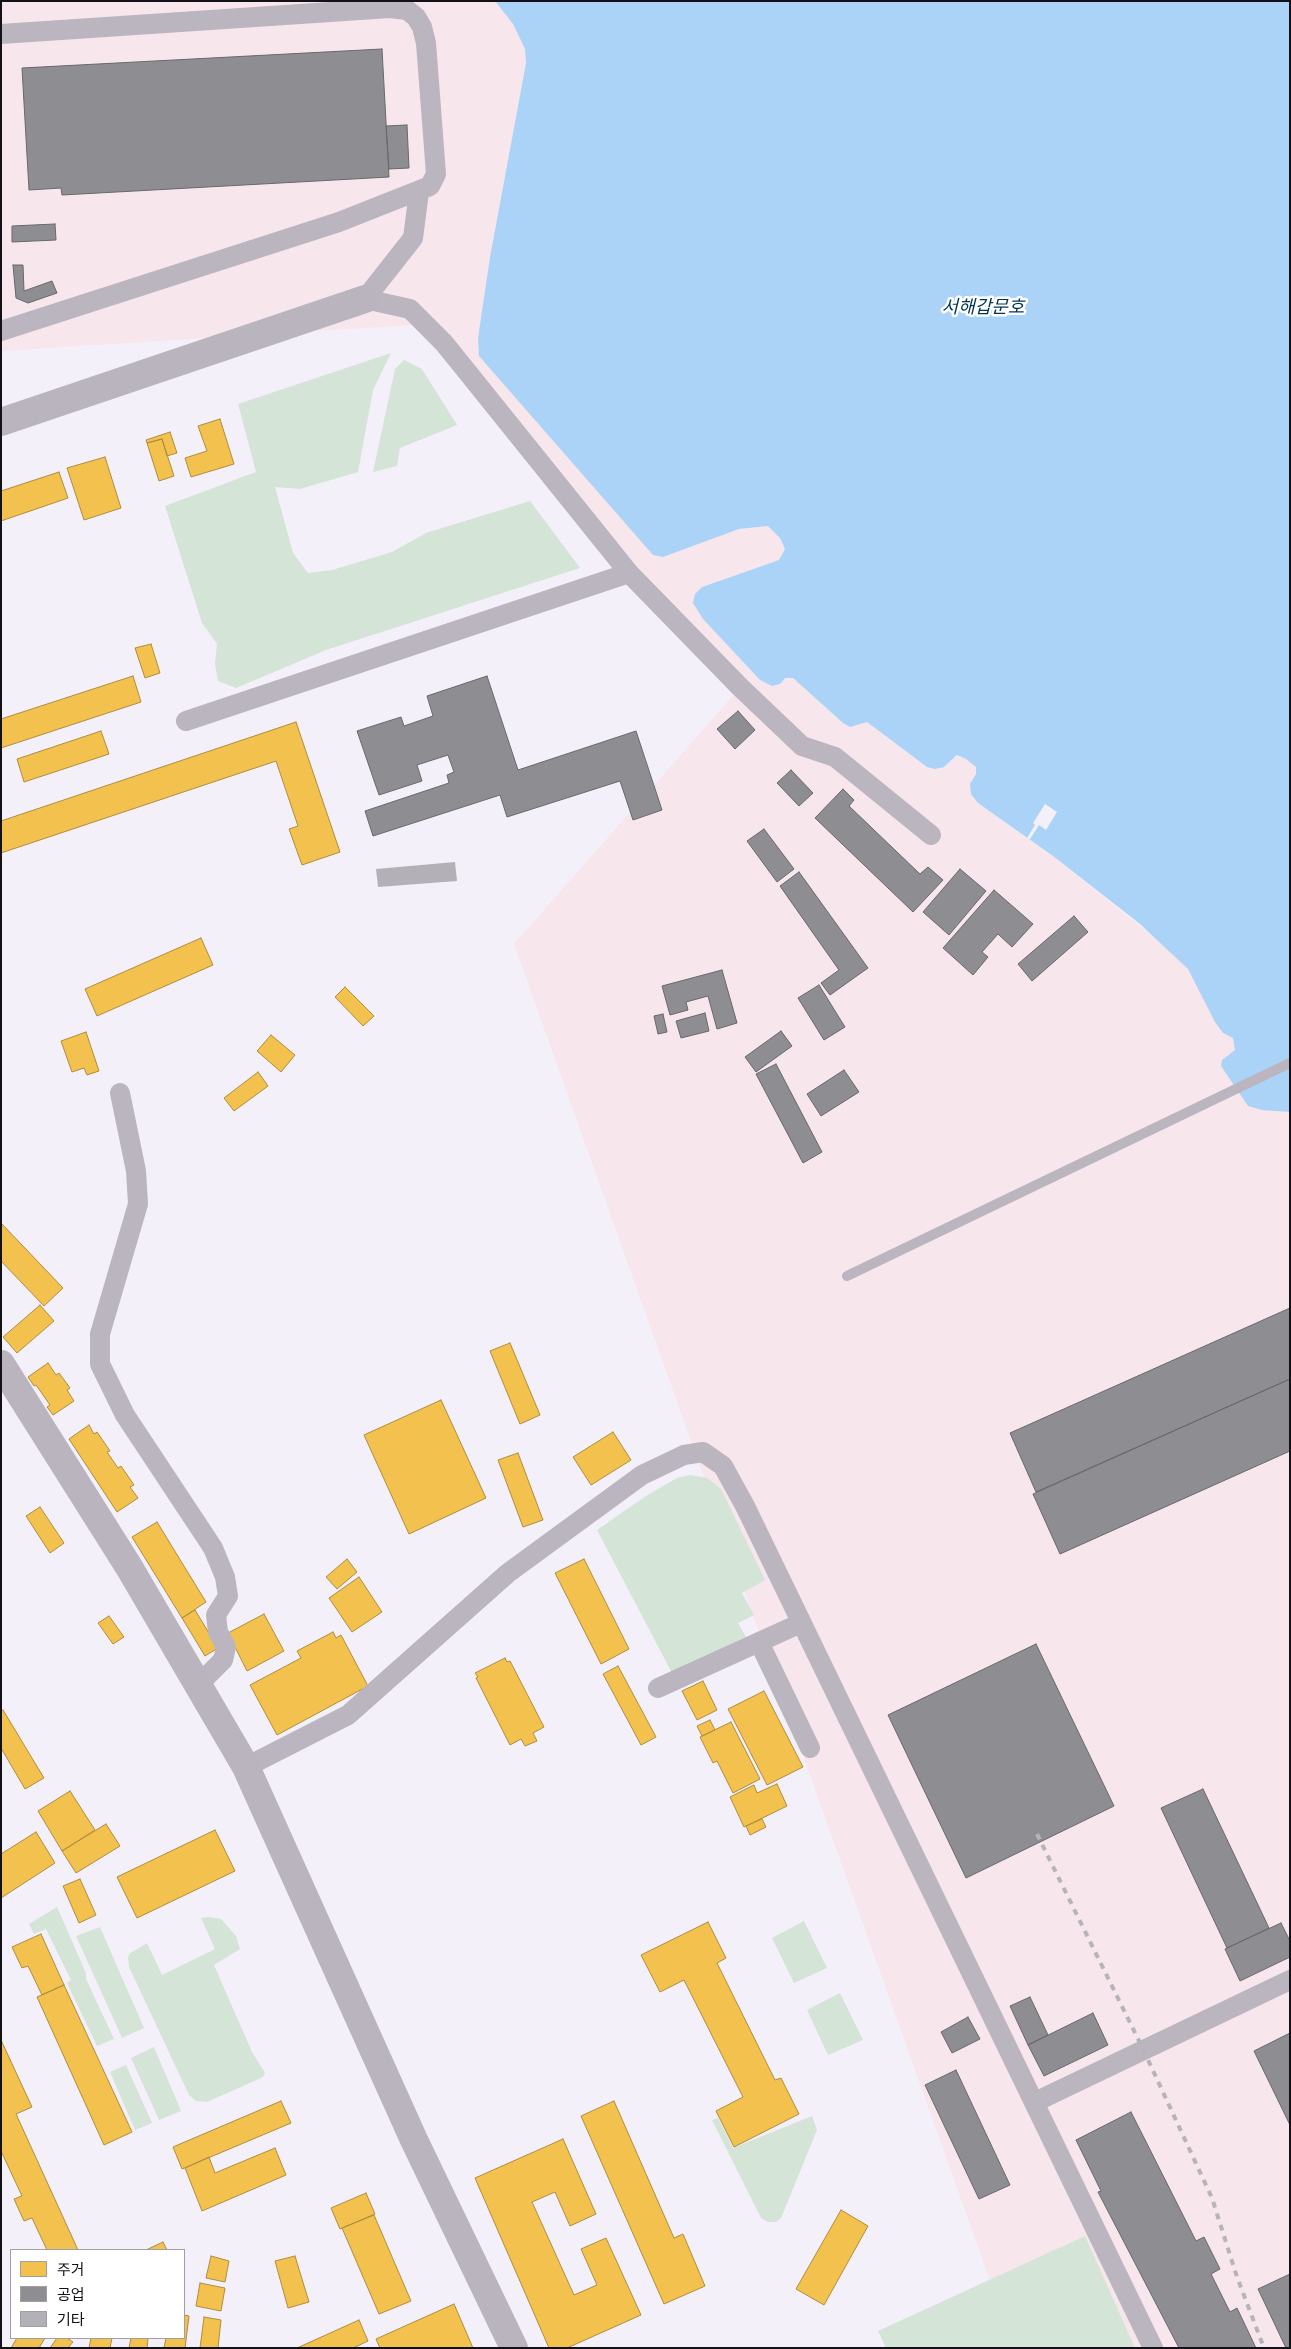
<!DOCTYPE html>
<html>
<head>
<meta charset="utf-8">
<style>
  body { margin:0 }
  #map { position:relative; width:1291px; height:2349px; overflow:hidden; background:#f4f0f9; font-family:"Noto Sans","Noto Sans KR",sans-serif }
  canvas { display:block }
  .frame { position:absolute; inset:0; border:2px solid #131018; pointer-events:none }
  .legend { position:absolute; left:10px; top:2249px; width:175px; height:90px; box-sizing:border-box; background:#fff; border:1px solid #a19fa3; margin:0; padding:6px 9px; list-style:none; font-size:15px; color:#131018 }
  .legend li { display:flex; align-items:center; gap:10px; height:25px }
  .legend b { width:25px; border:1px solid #a19fa3 }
</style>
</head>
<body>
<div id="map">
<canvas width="1291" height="2349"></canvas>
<div class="frame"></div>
<ul class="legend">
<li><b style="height:14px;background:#f2c14e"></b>주거</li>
<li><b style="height:14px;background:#8d8d92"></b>공업</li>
<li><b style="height:14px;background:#b3b0b8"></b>기타</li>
</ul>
</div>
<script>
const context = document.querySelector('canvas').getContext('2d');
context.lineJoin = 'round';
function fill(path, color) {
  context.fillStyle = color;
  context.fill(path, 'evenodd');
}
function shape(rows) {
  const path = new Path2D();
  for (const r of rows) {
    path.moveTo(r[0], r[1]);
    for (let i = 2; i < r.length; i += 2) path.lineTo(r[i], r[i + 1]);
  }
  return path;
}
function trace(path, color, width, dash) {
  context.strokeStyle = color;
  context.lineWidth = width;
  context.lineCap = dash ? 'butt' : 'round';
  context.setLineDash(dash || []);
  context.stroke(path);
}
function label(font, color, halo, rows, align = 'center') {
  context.font = font + ' "Noto Sans","Noto Sans KR",sans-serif';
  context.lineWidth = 5;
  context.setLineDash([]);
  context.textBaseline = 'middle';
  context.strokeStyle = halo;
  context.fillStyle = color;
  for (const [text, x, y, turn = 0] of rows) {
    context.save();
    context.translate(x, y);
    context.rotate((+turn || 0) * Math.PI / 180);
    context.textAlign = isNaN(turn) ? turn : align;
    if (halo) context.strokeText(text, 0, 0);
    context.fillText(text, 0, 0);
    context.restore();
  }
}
fill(shape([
  [29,1,495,1,513,24,525,49,526,63,490,257,478,338,479,356,663,557,739,529,768,526,780,538,785,549,779,560,702,587,693,603,704,619,760,680,772,686,780,684,785,678,793,678,843,723,867,722,927,767,944,767,958,755,966,759,976,767,978,803,1053,856,1151,935,1290,874,1290,2348,1014,2348,514,944,745,682,412,325,1,351,1,3]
]), '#f7e6eb');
fill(shape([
  [391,353,373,390,358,472,300,489,275,487,293,553,308,573,332,570,392,552,426,533,530,501,580,568,326,650,236,688,218,681,215,664,217,644,202,623,165,506,256,472,238,404],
  [404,360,422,369,457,425,400,448,397,466,373,472,395,369],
  [690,1475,707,1478,721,1489,765,1580,742,1593,754,1615,738,1623,746,1637,672,1673,597,1530,646,1496,677,1478],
  [57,1907,86,1973,86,1979,114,2039,97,2046,67,1983,71,1980,46,1929,34,1934,29,1924],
  [209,1917,221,1919,236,1936,240,1949,214,1965,252,2052,265,2073,263,2077,207,2102,196,2101,189,2095,129,1967,128,1958,129,1954,147,1943,162,1975,215,1949,201,1918],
  [804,1921,827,1968,794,1983,772,1938],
  [100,1927,144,2028,122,2038,76,1936],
  [840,1993,863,2040,828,2055,807,2010],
  [154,2047,181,2111,159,2120,131,2058],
  [126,2065,152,2123,135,2130,110,2072],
  [812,2116,817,2130,781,2218,776,2222,768,2222,761,2218,712,2120,718,2118,733,2148],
  [1085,2236,1135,2348,886,2348,878,2331]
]), '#d4e4d6');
fill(shape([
  [495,1,1290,1,1290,1112,1262,1110,1248,1106,1221,1066,1222,1060,1235,1050,1233,1038,1223,1033,1215,1022,1188,969,1140,924,1053,856,978,803,971,794,970,784,976,774,976,767,966,759,957,755,944,767,935,769,927,767,867,722,850,727,843,723,793,678,785,678,780,684,772,686,760,680,703,619,693,603,695,594,702,587,779,560,785,549,780,538,768,526,739,529,663,557,653,555,479,356,478,338,490,257,526,63,525,49,513,24]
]), '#abd3f7');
fill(shape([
  [1045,804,1057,812,1046,830,1039,825,1030,839,1027,838,1035,825,1033,823]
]), '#f4f0f9');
const homes = shape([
  [220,419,234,464,191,477,185,458,207,451,198,426,220,419],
  [170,432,177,453,167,456,162,439,147,443,146,440,170,432],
  [162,439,174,476,159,481,147,443,162,439],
  [105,457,121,508,84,520,67,468,105,457],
  [59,472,68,498,1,521,1,491,59,472],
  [151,644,160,673,145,678,135,648,151,644],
  [133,676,141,702,1,748,1,719,133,676],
  [296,722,340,852,302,865,289,829,298,826,276,761,1,853,1,821,296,722],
  [101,731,109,754,24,782,17,759,101,731],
  [201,938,213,965,97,1016,85,989,201,938],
  [345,987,374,1016,363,1026,335,997,345,987],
  [86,1032,99,1071,87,1075,84,1068,72,1072,61,1041,86,1032],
  [271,1035,295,1055,281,1072,257,1051,271,1035],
  [258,1072,268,1086,234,1111,224,1098,258,1072],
  [1,1223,63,1288,44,1306,1,1261,1,1223],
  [40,1305,54,1321,17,1353,3,1337,40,1305],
  [510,1343,540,1415,520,1424,490,1351,510,1343],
  [48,1363,56,1375,59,1373,70,1388,67,1390,74,1401,53,1415,47,1407,50,1405,36,1385,34,1386,28,1377,48,1363],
  [441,1400,486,1498,409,1534,364,1435,441,1400],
  [89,1425,94,1434,97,1432,110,1451,107,1452,118,1468,121,1466,134,1485,130,1487,138,1498,117,1512,69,1439,89,1425],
  [613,1432,631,1460,591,1485,573,1457,613,1432],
  [518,1453,543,1520,523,1527,498,1460,518,1453],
  [40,1507,64,1543,50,1553,26,1516,40,1507],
  [157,1522,206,1602,182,1618,132,1537,157,1522],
  [347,1559,357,1572,337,1589,326,1577,347,1559],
  [584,1559,629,1649,601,1664,555,1573,584,1559],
  [359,1577,382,1612,352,1632,329,1598,359,1577],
  [195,1610,218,1648,205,1656,182,1618,195,1610],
  [264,1614,284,1651,247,1671,228,1633,264,1614],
  [109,1616,124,1637,113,1644,98,1623,109,1616],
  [333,1632,336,1638,341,1635,368,1686,277,1735,250,1685,301,1658,297,1651,333,1632],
  [505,1658,507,1662,510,1661,544,1727,533,1733,537,1741,525,1746,521,1739,510,1745,476,1678,478,1677,475,1673,505,1658],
  [618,1666,656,1737,641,1745,603,1674,618,1666],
  [703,1681,717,1710,697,1720,682,1691,703,1681],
  [764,1691,803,1767,767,1785,728,1709,764,1691],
  [3,1710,44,1778,25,1789,1,1748,1,1711,3,1710],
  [710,1720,715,1730,702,1736,697,1726,710,1720],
  [731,1722,760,1779,733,1793,717,1761,713,1763,700,1737,731,1722],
  [777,1784,787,1806,744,1827,730,1797,754,1785,757,1793,777,1784],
  [70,1791,95,1830,62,1851,38,1811,70,1791],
  [762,1819,766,1827,750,1835,746,1826,762,1819],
  [106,1824,120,1846,76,1873,62,1851,106,1824],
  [215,1830,235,1871,137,1918,117,1877,215,1830],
  [36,1832,55,1863,1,1898,1,1854,36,1832],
  [80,1879,96,1915,79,1923,63,1886,80,1879],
  [708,1922,726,1958,717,1963,775,2080,781,2078,799,2114,734,2147,716,2111,743,2097,684,1980,660,1992,641,1955,708,1922],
  [41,1934,64,1985,42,1995,28,1966,22,1968,12,1947,41,1934],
  [64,1985,132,2132,104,2145,37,1997,64,1985],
  [1,2040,32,2107,16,2114,78,2250,47,2250,32,2218,24,2221,14,2199,22,2196,1,2151,1,2040],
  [281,2101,291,2123,182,2169,173,2147,281,2101],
  [614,2101,674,2238,683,2234,705,2286,664,2304,581,2116,614,2101],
  [563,2139,596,2214,570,2226,555,2192,532,2202,574,2295,597,2285,581,2249,606,2238,641,2315,567,2348,549,2348,475,2178,563,2139],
  [275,2148,286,2175,202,2211,185,2168,209,2157,215,2173,275,2148],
  [366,2193,375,2214,340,2229,331,2208,366,2193],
  [841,2210,868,2226,824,2305,796,2289,841,2210],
  [374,2215,411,2301,379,2314,342,2228,374,2215],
  [163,2242,167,2250,146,2250,163,2242],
  [211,2256,229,2261,225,2282,206,2278,211,2256],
  [295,2256,309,2302,288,2308,275,2261,295,2256],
  [200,2283,225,2288,221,2311,196,2306,200,2283],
  [454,2304,473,2348,380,2348,376,2339,454,2304],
  [184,2315,189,2316,185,2348,164,2348,166,2338,184,2338,184,2315],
  [204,2317,221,2320,218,2348,200,2348,204,2317],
  [359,2320,368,2341,353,2348,297,2348,359,2320],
  [17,2338,45,2338,39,2348,11,2348,17,2338],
  [57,2338,67,2338,73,2342,68,2348,50,2348,57,2338],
  [91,2338,112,2338,110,2348,89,2348,91,2338],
  [131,2338,148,2338,147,2348,129,2348,131,2338]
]);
fill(homes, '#f2c14e');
trace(homes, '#af8c3e', 1);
const industry = shape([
  [382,49,389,177,62,195,61,188,29,190,22,68,382,49],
  [407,125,409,168,389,169,386,126,407,125],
  [55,224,56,240,12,242,12,226,55,224],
  [13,265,23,265,24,291,52,281,57,293,28,303,16,298,13,265],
  [487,676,518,770,636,731,662,810,633,820,620,781,507,817,500,795,373,836,365,811,449,783,447,775,454,772,448,755,417,765,422,781,379,795,357,731,401,717,404,726,433,716,427,696,487,676],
  [738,711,755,730,735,749,717,729,738,711],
  [791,770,813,793,799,806,777,783,791,770],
  [843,789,854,800,849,806,920,874,928,867,943,880,913,912,815,818,843,789],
  [764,829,794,869,777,882,747,841,764,829],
  [960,869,986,891,949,935,923,912,960,869],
  [799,872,868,968,830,995,821,983,839,970,780,886,799,872],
  [994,890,1033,924,1012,947,998,934,982,952,988,957,973,975,943,948,994,890],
  [1074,916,1088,932,1032,981,1018,964,1074,916],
  [722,970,737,1023,717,1029,708,996,686,1002,688,1010,670,1015,662,986,722,970],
  [819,985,845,1027,824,1040,798,998,819,985],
  [705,1013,709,1031,681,1038,676,1021,705,1013],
  [663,1014,667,1032,658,1034,654,1016,663,1014],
  [781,1031,792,1046,756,1072,745,1057,781,1031],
  [776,1064,822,1152,803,1163,756,1074,776,1064],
  [844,1070,859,1092,821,1116,807,1094,844,1070],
  [1290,1308,1290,1379,1036,1492,1010,1433,1290,1308],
  [1290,1379,1290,1451,1060,1554,1033,1494,1290,1379],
  [1036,1644,1114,1806,966,1878,888,1715,1036,1644],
  [1203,1789,1269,1928,1227,1948,1161,1808,1203,1789],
  [1281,1923,1290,1941,1290,1957,1240,1981,1225,1949,1281,1923],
  [1030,1997,1048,2035,1028,2045,1010,2006,1030,1997],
  [1093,2013,1108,2045,1044,2076,1028,2045,1093,2013],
  [968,2017,980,2039,952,2053,941,2032,968,2017],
  [1290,2033,1290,2125,1254,2051,1290,2033],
  [956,2070,1010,2185,979,2199,925,2085,956,2070],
  [1131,2112,1196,2241,1204,2237,1220,2269,1211,2274,1230,2312,1237,2308,1256,2348,1179,2348,1098,2192,1101,2191,1076,2140,1131,2112],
  [1290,2274,1290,2348,1286,2348,1258,2289,1290,2274]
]);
fill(industry, '#8d8d92');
trace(industry, '#68686d', 1);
fill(shape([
  [455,862,457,881,378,887,376,869]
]), '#b3b0b8');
trace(shape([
  [847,1276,1290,1063]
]), '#bab5bf', 10);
trace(shape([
  [1,34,390,8,407,10,416,17,422,27,426,43,436,174,430,186,339,222,1,331],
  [419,192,413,238,365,299,410,309,444,343,629,573,740,687,802,746,835,757,931,835],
  [186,721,629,573],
  [120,1093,136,1171,138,1204,100,1334,100,1364,125,1415,213,1548,225,1577,228,1596,216,1615,218,1632,226,1647,223,1660,198,1685],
  [759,1642,810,1748],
  [658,1688,801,1623],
  [246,1767,348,1715,508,1573,642,1475,684,1455,703,1452,723,1466,745,1506,1153,2348],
  [1035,2102,1290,1980]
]), '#bab5bf', 20);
trace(shape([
  [1,422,365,299],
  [1,1364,129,1567,246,1767,414,2140,514,2348]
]), '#bab4bf', 28);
trace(shape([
  [1037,1834,1143,2049,1212,2198,1237,2277,1264,2348]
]), '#b7b3ba', 4, [6, 6]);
label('italic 18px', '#023350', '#fff', [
  ["서해갑문호",983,308]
]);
</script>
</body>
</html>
